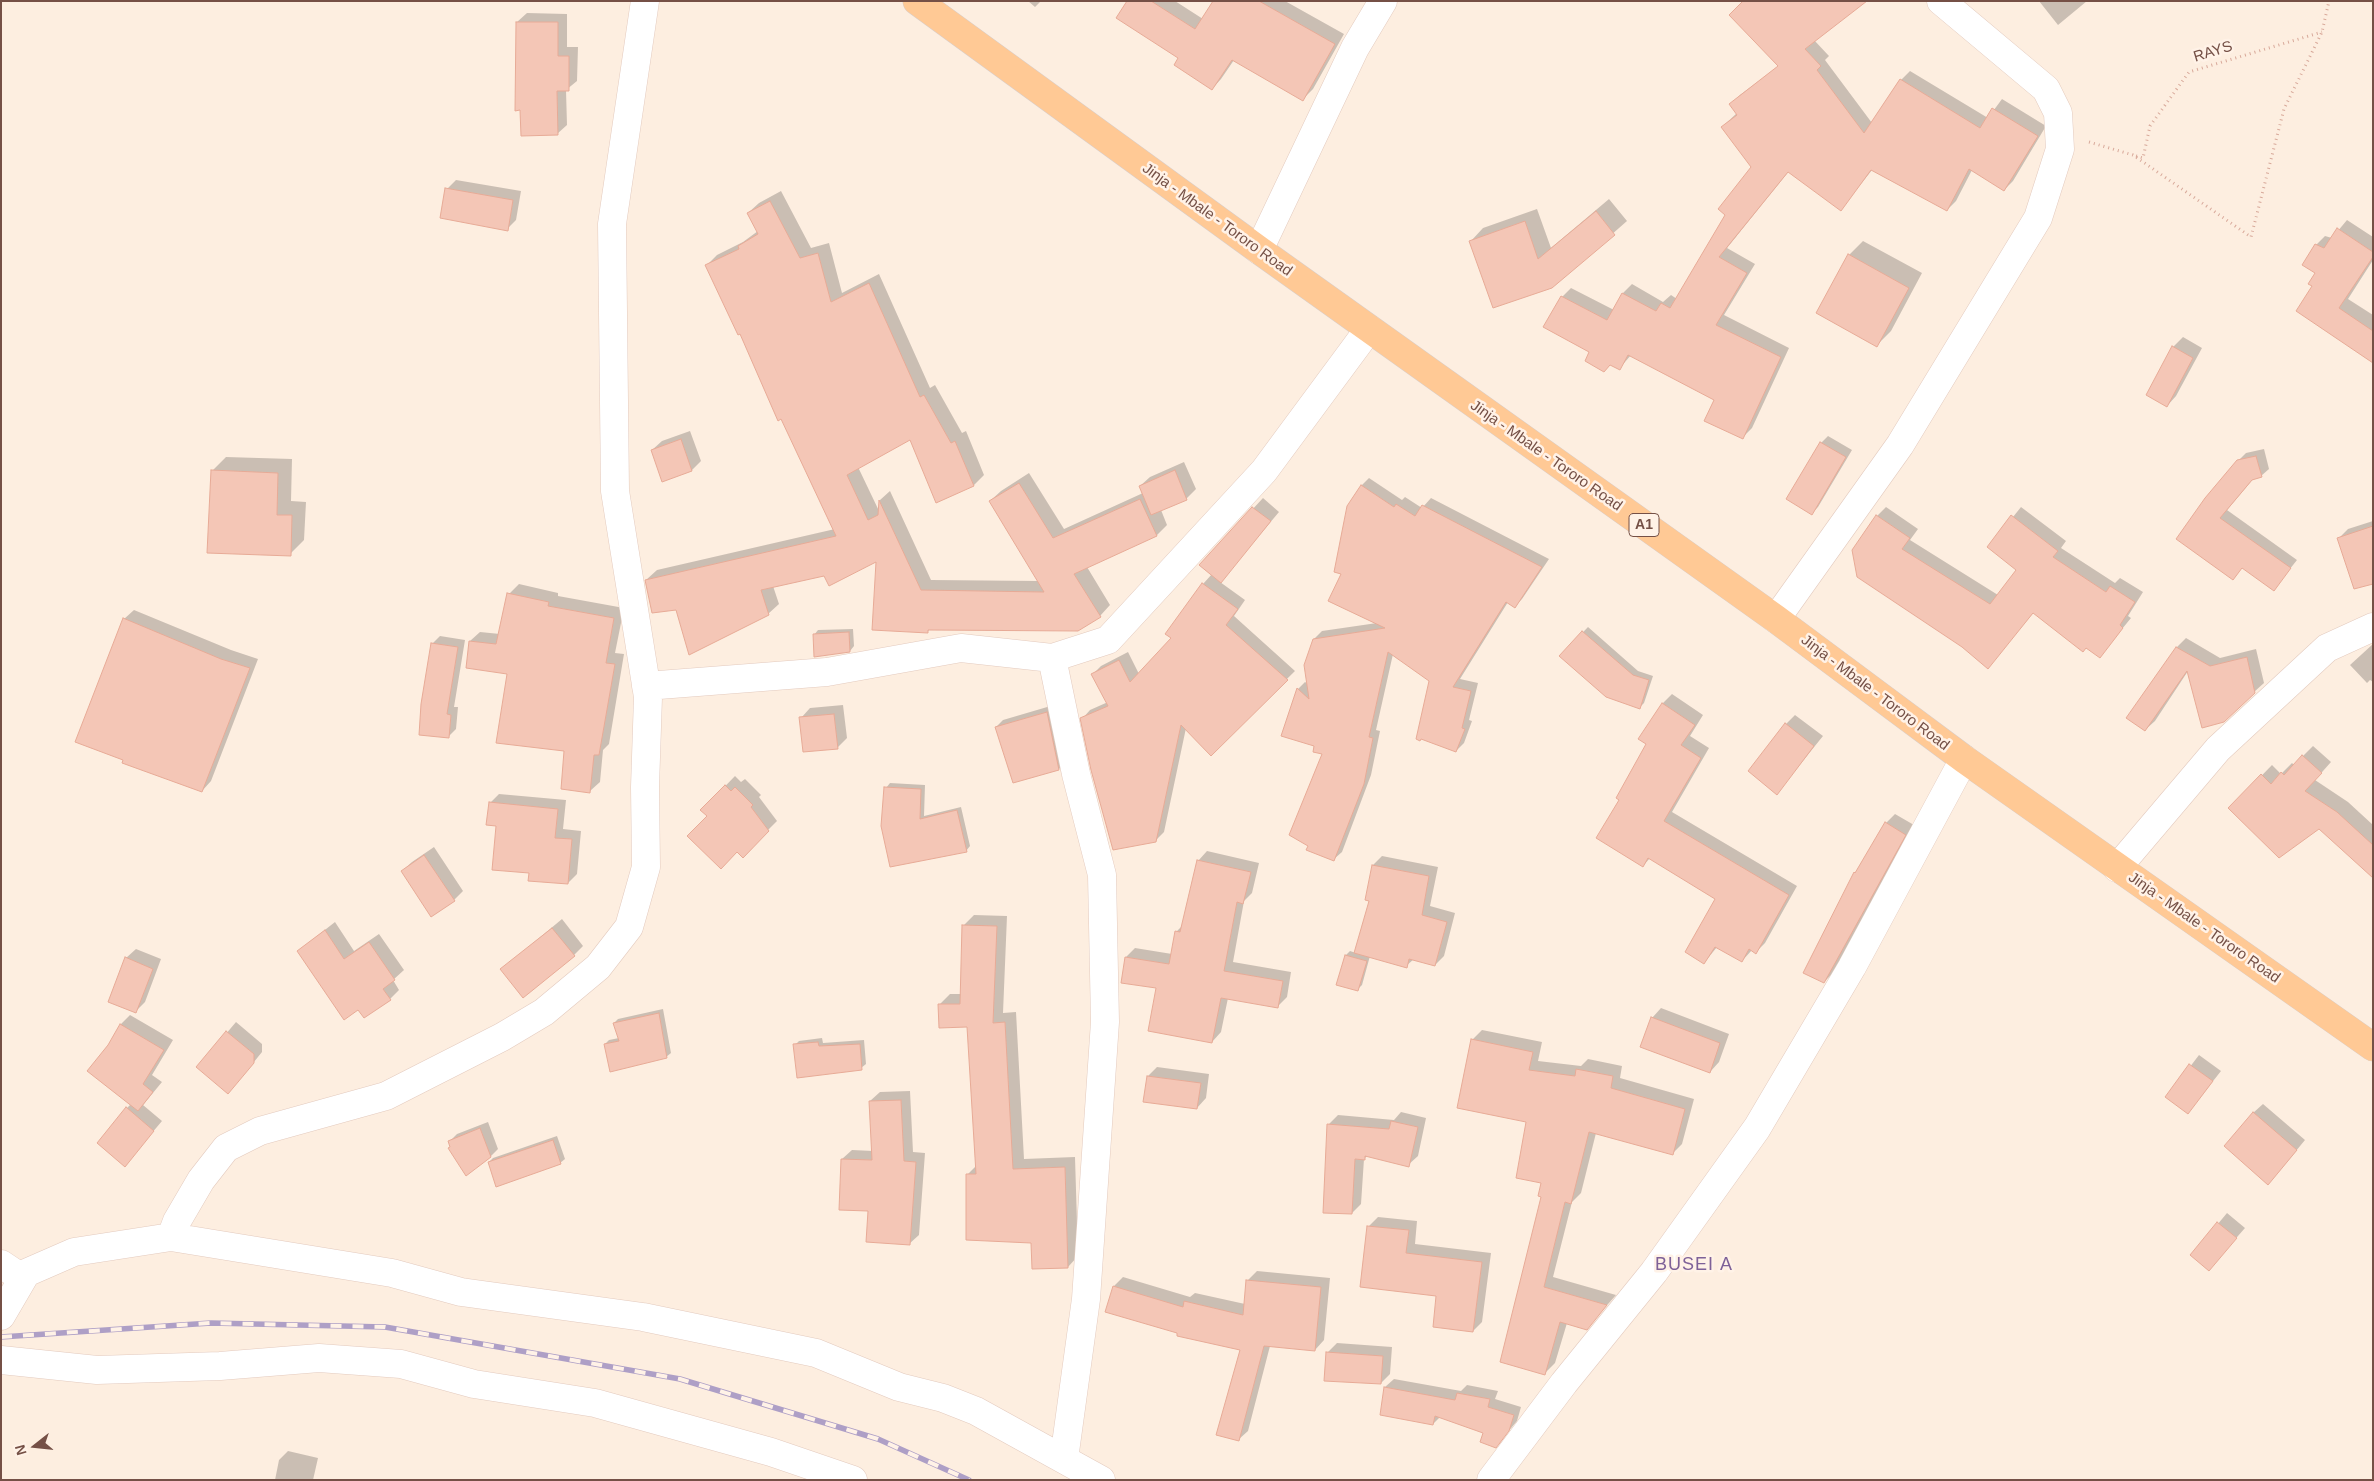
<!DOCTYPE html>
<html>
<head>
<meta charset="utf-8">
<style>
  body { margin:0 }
  #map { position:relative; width:2374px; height:1481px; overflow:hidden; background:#fdeee0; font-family:Arial,sans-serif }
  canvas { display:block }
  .frame { position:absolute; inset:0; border:2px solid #755046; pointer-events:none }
  .north { position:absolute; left:10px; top:1421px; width:50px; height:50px; -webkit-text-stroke:4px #fff2e7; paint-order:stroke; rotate:254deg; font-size:14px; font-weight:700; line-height:20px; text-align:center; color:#755046 }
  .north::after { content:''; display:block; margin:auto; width:18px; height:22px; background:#755046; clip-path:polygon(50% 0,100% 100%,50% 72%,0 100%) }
</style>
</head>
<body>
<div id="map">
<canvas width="2374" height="1481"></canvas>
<div class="frame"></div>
<div class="north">N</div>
</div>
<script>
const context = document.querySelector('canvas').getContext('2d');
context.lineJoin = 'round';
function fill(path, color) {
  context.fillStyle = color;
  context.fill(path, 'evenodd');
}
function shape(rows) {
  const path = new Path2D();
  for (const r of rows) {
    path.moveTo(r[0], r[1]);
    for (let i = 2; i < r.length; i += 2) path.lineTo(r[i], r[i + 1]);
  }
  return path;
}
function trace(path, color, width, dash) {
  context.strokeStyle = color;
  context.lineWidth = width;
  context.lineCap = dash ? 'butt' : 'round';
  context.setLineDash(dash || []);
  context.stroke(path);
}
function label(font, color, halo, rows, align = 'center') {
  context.font = font + ' Arial,sans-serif';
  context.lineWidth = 5;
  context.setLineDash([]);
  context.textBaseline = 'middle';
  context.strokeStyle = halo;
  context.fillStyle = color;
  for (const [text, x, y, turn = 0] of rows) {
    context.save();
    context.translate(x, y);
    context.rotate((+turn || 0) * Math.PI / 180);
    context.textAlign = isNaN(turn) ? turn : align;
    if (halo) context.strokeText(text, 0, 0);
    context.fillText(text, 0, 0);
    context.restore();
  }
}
fill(shape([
  [1028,1,1041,1,1035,7],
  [1128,1,1175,1,1203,19,1215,1,1285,1,1344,34,1313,89,1303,99,1234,60,1221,79,1212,89],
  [2039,1,2087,1,2058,25],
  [527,13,567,14,567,47,578,47,577,81,566,90,567,125,557,134,517,22],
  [1814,40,1829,56,1825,60,1872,123,1901,80,1910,71,1988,118,2002,99,2046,126,2013,181,2004,190,1972,170,1956,201,1947,210,1872,170,1841,209,1789,171,1727,248,1755,264,1724,315,1789,348,1752,428,1743,437,1715,399,1631,355,1619,369,1591,352,1562,297,1571,288,1614,310,1623,293,1632,284,1663,302,1671,295,1677,299,1753,167,1722,127,1737,113,1731,104,1740,95],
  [456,180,521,191,516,220,507,229,447,189],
  [781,191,811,248,829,243,842,293,879,274,930,388,935,385,962,433,966,431,984,475,974,485,910,438,858,467,880,513,880,500,890,491,931,580,1039,581,990,501,1001,491,1029,473,1064,529,1143,493,1140,486,1150,477,1184,462,1196,489,1186,499,1161,510,1167,525,1157,535,1087,567,1110,605,1100,616,931,628,928,631,877,560,773,586,779,604,768,614,677,608,646,580,657,570,835,529,741,332,706,266,717,255,743,242,758,231,748,213,759,203],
  [1609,199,1627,221,1552,287,1471,241,1483,228,1537,209,1551,248],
  [2347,220,2373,237,2373,260,2348,299,2373,315,2373,362,2314,286,2317,273,2316,245,2325,236,2332,238],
  [1863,241,1922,273,1891,331,1877,345,1849,255],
  [2183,337,2202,348,2176,396,2167,406,2148,395,2173,347],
  [690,431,701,461,692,470,652,450,662,441],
  [1828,436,1852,450,1818,507,1811,514,1821,443],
  [2264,449,2269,469,2261,476,2253,479,2227,510,2297,560,2274,589,2243,567,2233,578,2178,539,2238,461,2246,453],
  [226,457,292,459,291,501,306,502,304,540,290,554,212,471],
  [1369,478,1402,500,1405,497,1422,508,1431,498,1549,559,1522,599,1515,606,1508,602,1460,679,1478,683,1469,720,1472,721,1464,743,1456,751,1431,680,1393,654,1376,730,1380,731,1371,775,1342,852,1334,859,1309,845,1324,753,1316,746,1298,689,1305,682,1308,684,1314,639,1322,631,1377,623,1343,573,1361,486],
  [1263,498,1279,512,1220,582,1245,600,1234,616,1295,671,1211,754,1186,728,1164,832,1155,841,1082,719,1090,710,1108,702,1093,674,1101,666,1128,652,1139,674,1173,638,1203,584,1212,574,1201,565],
  [1886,507,1918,529,1910,540,1998,595,2017,569,1989,547,2021,507,2066,541,2061,548,2115,583,2120,578,2143,592,2128,616,2131,618,2100,656,2034,612,1988,667,1877,516],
  [2373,521,2373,582,2339,538,2348,529],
  [519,584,558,593,558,596,624,608,615,653,624,654,609,744,603,750,600,782,590,791,565,750,509,673,470,641,480,632,500,634,509,594],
  [134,610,231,650,258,659,211,781,202,791,124,619],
  [1588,627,1638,671,1653,676,1644,703,1639,708,1560,656],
  [853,629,854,646,850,651,814,635,818,630],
  [440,636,465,640,454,707,458,707,456,729,448,737,432,644],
  [2186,638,2220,658,2256,649,2264,683,2254,692,2188,671,2155,721,2145,730,2177,647],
  [2373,644,2373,682,2370,680,2367,683,2350,665],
  [1672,694,1703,715,1690,736,1709,748,1672,812,1797,886,1765,943,1756,952,1752,950,1742,961,1717,947,1704,963,1716,899,1650,858,1643,866,1621,800,1647,744,1640,739,1663,703],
  [843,705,847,738,838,747,801,718,810,708],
  [1054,705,1066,762,1059,769,996,727,1003,720],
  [1795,715,1823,736,1777,793,1786,724],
  [2313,746,2331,762,2315,780,2348,802,2373,825,2373,876,2319,827,2230,808,2272,765,2281,774,2292,763,2294,765],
  [735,776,741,782,745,779,761,795,759,797,777,821,742,856,702,810],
  [890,783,925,785,924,816,961,807,970,846,966,851,891,865,886,788],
  [499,794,566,800,563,829,581,831,577,874,568,883,530,872,498,825,490,803],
  [1895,814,1914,825,1833,973,1824,982,1855,873,1886,823],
  [434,847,463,891,454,900,402,871,412,862],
  [1207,851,1259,863,1252,893,1244,901,1233,962,1291,972,1287,997,1278,1006,1228,998,1221,1032,1212,1042,1126,957,1135,948,1172,954,1176,932,1183,925,1198,861],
  [1382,856,1438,867,1430,906,1455,913,1444,956,1435,965,1414,959,1406,966,1370,956,1362,985,1358,989,1346,955,1350,951,1356,953,1370,900,1373,865],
  [974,915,1007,916,1003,1013,1016,1012,1024,1159,1075,1157,1078,1256,1068,1267,1032,1242,968,1174,976,1166,969,1026,940,1004,950,994,961,994,963,926],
  [562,919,583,946,574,955,502,969],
  [335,922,354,951,379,934,404,970,393,980,399,990,390,999,358,1008,298,951],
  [136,949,161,959,145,1002,136,1011,126,958],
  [1661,1008,1729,1034,1719,1062,1710,1072,1652,1018],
  [663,1009,671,1053,666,1057,605,1044,609,1040,619,1038,614,1023,618,1019],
  [130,1015,173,1040,152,1075,162,1082,143,1105,162,1121,125,1165,127,1108,131,1104,109,1045,121,1024],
  [236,1022,262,1044,262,1052,237,1083,198,1067],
  [1482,1030,1542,1042,1538,1061,1581,1066,1588,1059,1622,1066,1620,1078,1694,1099,1682,1144,1672,1154,1596,1133,1581,1193,1572,1202,1553,1277,1616,1295,1586,1329,1567,1323,1555,1363,1545,1373,1543,1182,1528,1121,1472,1040],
  [822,1038,823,1043,864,1040,866,1064,861,1068,795,1045,799,1041],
  [2199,1055,2221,1071,2188,1113,2167,1097],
  [1157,1067,1209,1074,1206,1098,1197,1108,1148,1076],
  [910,1091,913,1152,925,1153,919,1235,909,1244,869,1210,842,1159,852,1150,873,1151,870,1101,880,1092],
  [2263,1104,2305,1140,2277,1174,2253,1113],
  [1401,1112,1426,1118,1418,1156,1408,1165,1368,1155,1364,1159,1361,1204,1352,1213,1328,1125,1338,1115,1394,1120],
  [488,1122,498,1149,491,1156,452,1147,449,1142,457,1134],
  [557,1136,565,1159,560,1163,489,1162,493,1158],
  [2227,1213,2245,1228,2209,1269,2192,1255],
  [1378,1217,1417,1221,1415,1244,1491,1253,1482,1322,1473,1331,1369,1226],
  [1257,1271,1330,1278,1324,1340,1315,1350,1270,1346,1248,1431,1238,1440,1241,1349,1179,1332,1114,1286,1123,1277,1190,1297,1195,1293,1245,1304,1248,1280],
  [1337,1343,1392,1347,1390,1374,1381,1383,1327,1353],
  [1394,1379,1461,1391,1467,1385,1498,1391,1495,1399,1521,1407,1517,1421,1496,1446,1485,1432,1440,1417,1433,1424,1385,1387],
  [288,1451,318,1458,313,1480,275,1480,279,1460],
  [460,1479,506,1479,506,1480,459,1480]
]), '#0003');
const building = shape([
  [1127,1,1151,1,1195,29,1213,1,1259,1,1335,44,1303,101,1232,60,1212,90,1174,65,1178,58,1116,18,1127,1],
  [1743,1,1867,1,1805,49,1821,66,1817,70,1864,133,1900,79,1980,128,1992,108,2038,136,2004,191,1969,169,1947,211,1871,170,1841,211,1788,172,1719,257,1747,273,1716,325,1781,357,1743,439,1704,421,1714,400,1628,355,1620,370,1610,365,1604,372,1585,361,1589,352,1543,327,1561,296,1607,320,1622,293,1656,311,1661,303,1670,308,1725,215,1718,209,1751,167,1721,127,1737,115,1729,104,1778,66,1729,15,1743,1],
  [516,22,558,22,558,56,569,56,569,91,557,91,558,135,521,136,520,110,515,111,516,22],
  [445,188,513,200,508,231,440,218,445,188],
  [770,201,800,258,818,253,831,302,869,283,920,397,924,395,951,443,955,441,974,486,936,503,910,440,847,475,868,520,878,515,879,500,921,590,1044,592,989,501,1019,483,1053,538,1140,499,1157,536,1074,574,1101,617,1078,631,928,630,928,633,872,630,876,562,829,586,824,576,761,590,769,615,689,655,676,610,652,613,645,580,836,536,781,419,778,421,740,334,738,335,705,265,739,249,738,246,758,234,747,213,770,201],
  [1596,211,1615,235,1552,288,1493,308,1469,241,1525,221,1538,259,1596,211],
  [2337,228,2373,252,2373,257,2339,308,2373,331,2373,363,2296,311,2312,286,2308,284,2315,273,2302,265,2315,244,2324,248,2337,228],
  [1848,254,1909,288,1877,347,1816,313,1848,254],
  [2172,346,2193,358,2167,407,2146,395,2172,346],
  [681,439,692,471,662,482,651,450,681,439],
  [1820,442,1846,457,1812,515,1786,499,1820,442],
  [2256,456,2262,477,2252,480,2220,518,2291,568,2274,591,2242,568,2233,580,2176,539,2205,498,2237,460,2256,456],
  [211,470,278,473,277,515,292,515,291,556,207,553,211,470],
  [1175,470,1187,500,1151,515,1139,486,1175,470],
  [1361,485,1394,507,1396,504,1415,516,1422,505,1542,567,1515,608,1506,602,1453,687,1471,691,1462,728,1465,729,1456,752,1421,739,1420,741,1416,739,1429,681,1388,652,1369,737,1373,738,1364,784,1334,861,1306,850,1308,846,1289,835,1322,754,1313,752,1314,746,1281,736,1297,688,1309,699,1304,665,1313,639,1385,628,1328,601,1341,574,1334,572,1347,506,1361,485],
  [1252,507,1271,521,1221,583,1199,565,1252,507],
  [1876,515,1910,538,1902,549,1990,604,2016,570,1987,547,2011,515,2058,551,2053,557,2106,592,2110,586,2135,602,2120,625,2123,628,2100,658,2086,648,2083,652,2033,613,1988,669,1962,647,1857,577,1852,550,1876,515],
  [2373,526,2373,584,2354,589,2337,538,2373,526],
  [1202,583,1238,609,1226,625,1288,680,1211,756,1181,725,1156,842,1113,850,1091,770,1080,718,1108,706,1091,674,1119,660,1130,682,1171,638,1165,634,1202,583],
  [507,593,549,602,548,606,614,618,606,663,615,664,599,755,594,755,590,793,561,789,564,751,496,743,507,674,466,668,469,641,496,644,507,593],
  [123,618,221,659,250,668,202,792,122,763,123,760,75,742,123,618],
  [1582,631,1633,675,1649,680,1640,709,1606,697,1559,656,1582,631],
  [849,632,850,652,814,657,813,634,849,632],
  [431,643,458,647,447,714,451,715,449,738,419,735,421,704,431,643],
  [2176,647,2210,666,2247,657,2255,693,2224,722,2202,728,2187,671,2145,731,2126,718,2176,647],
  [1662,703,1695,725,1681,745,1701,758,1664,821,1789,895,1756,954,1749,949,1742,962,1715,947,1704,964,1685,952,1715,899,1648,858,1643,867,1596,838,1619,800,1616,798,1646,744,1638,739,1662,703],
  [1047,712,1059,770,1013,783,995,727,1047,712],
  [834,714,838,749,803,752,799,717,834,714],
  [1785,723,1814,746,1777,795,1748,771,1785,723],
  [2302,755,2322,773,2305,791,2337,812,2373,845,2373,878,2319,829,2279,858,2228,808,2261,774,2271,784,2281,772,2284,775,2302,755],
  [725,785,731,791,735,787,753,805,751,807,769,831,743,858,737,852,721,869,687,836,707,816,700,810,725,785],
  [884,787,921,789,920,819,957,810,967,852,890,867,881,826,884,787],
  [489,802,558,809,555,838,572,839,568,884,528,881,529,873,492,870,496,826,486,825,489,802],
  [1885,822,1906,835,1824,983,1803,973,1854,872,1855,873,1885,822],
  [424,855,455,901,431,917,401,871,424,855],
  [1197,860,1251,872,1243,904,1237,902,1224,971,1283,981,1278,1008,1221,998,1212,1043,1148,1031,1156,988,1121,983,1125,957,1169,964,1175,931,1180,932,1197,860],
  [1372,865,1429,876,1422,915,1447,922,1435,966,1409,959,1407,968,1354,953,1369,901,1365,900,1372,865],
  [962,925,997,926,993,1023,1005,1022,1013,1169,1065,1167,1068,1268,1032,1269,1031,1243,966,1240,966,1174,976,1174,967,1027,939,1028,938,1004,960,1004,962,925],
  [552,928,575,956,523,998,500,969,552,928],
  [325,930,344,959,369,942,395,980,383,989,391,1000,364,1018,358,1010,344,1020,297,951,325,930],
  [1345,955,1367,961,1358,991,1336,985,1345,955],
  [125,957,153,969,136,1013,108,1002,125,957],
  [659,1013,667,1058,610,1072,604,1044,619,1041,613,1023,659,1013],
  [1651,1017,1720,1043,1710,1073,1640,1047,1651,1017],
  [120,1024,164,1050,143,1084,153,1092,138,1111,87,1071,108,1045,120,1024],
  [226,1031,254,1054,254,1063,228,1094,196,1067,226,1031],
  [1471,1039,1533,1052,1529,1070,1575,1076,1576,1069,1613,1076,1611,1088,1685,1109,1673,1155,1589,1132,1571,1204,1565,1202,1544,1287,1607,1305,1587,1330,1560,1322,1545,1375,1500,1362,1541,1197,1538,1196,1541,1183,1516,1178,1526,1122,1457,1108,1471,1039],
  [818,1042,819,1046,860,1044,862,1070,797,1078,793,1044,818,1042],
  [2189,1064,2213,1081,2188,1114,2165,1097,2189,1064],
  [1147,1076,1201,1083,1197,1109,1143,1102,1147,1076],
  [901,1100,904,1161,916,1162,910,1245,866,1242,868,1211,839,1210,841,1159,872,1160,869,1101,901,1100],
  [126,1107,154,1131,125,1167,97,1143,126,1107],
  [2253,1112,2297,1150,2268,1185,2224,1146,2253,1112],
  [1391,1121,1418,1127,1409,1167,1365,1156,1365,1160,1355,1159,1352,1214,1323,1213,1327,1124,1389,1129,1391,1121],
  [480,1128,491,1157,466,1176,448,1148,450,1147,448,1141,480,1128],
  [553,1140,561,1164,496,1187,488,1162,553,1140],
  [2217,1222,2237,1238,2209,1271,2190,1255,2217,1222],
  [1367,1226,1409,1230,1406,1253,1482,1262,1473,1332,1433,1327,1436,1296,1360,1287,1367,1226],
  [1246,1280,1321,1287,1315,1351,1264,1346,1239,1441,1216,1435,1240,1350,1177,1336,1177,1333,1105,1312,1113,1286,1183,1307,1184,1301,1243,1315,1246,1280],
  [1326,1352,1383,1356,1381,1384,1324,1381,1326,1352],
  [1384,1387,1455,1400,1457,1393,1490,1399,1488,1407,1514,1415,1509,1431,1496,1448,1480,1442,1483,1433,1435,1416,1433,1425,1380,1415,1384,1387]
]);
fill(building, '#f4c6b6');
trace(building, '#e7aa96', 1);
const minor = shape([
  [1259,250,1355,48,1383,1],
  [1776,619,1900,445,2038,218,2060,149,2058,113,2046,89,1941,1],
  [1052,658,1076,774,1102,875,1105,1022,1086,1299,1064,1459],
  [646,686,827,672,961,648,1052,658,1108,640,1264,471,1369,329],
  [2117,868,2218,749,2327,648,2373,627],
  [171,1237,392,1273,461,1292,643,1317,816,1353,899,1387,943,1398,976,1411,1101,1480],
  [1,1264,19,1276,74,1252,171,1237,177,1221,201,1180,226,1148,260,1131,386,1096,502,1037,544,1012,598,967,629,927,646,867,645,787,648,697,615,491,612,224,645,1],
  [1,1316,25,1275,19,1276],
  [1,1360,97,1370,220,1366,319,1358,401,1364,474,1384,595,1403,771,1452,853,1480],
  [1491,1480,1564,1383,1654,1272,1757,1128,1852,967,1964,759]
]);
const major = shape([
  [917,1,1259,250,1776,619,1964,759,2373,1047]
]);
trace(minor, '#e3cabe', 29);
trace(major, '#d8cecb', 29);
trace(shape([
  [2089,142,2133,155,2251,237,2284,109,2322,32,2329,1],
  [2136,156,2143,158,2150,126,2189,72,2322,32]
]), '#d8a99a', 3, [1, 4]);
trace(minor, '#fff', 28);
trace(major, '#ffc995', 28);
const rail = shape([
  [1,1337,211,1323,385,1327,680,1379,878,1439,969,1480]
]);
trace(rail, '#ae9fc6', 5.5);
trace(rail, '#fff2e7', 4, [11]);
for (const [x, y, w] of [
  [1644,525,30]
]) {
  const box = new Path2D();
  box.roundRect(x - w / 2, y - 11.5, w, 23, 4);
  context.fillStyle = '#fff2e7';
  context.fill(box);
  trace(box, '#755046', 1);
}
label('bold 14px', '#755046', null, [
  ["A1",1644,525]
]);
label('15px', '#755046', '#fff2e7', [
  ["RAYS",2213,52,-17],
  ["Jinja - Mbale - Tororo Road",1217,220,36],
  ["Jinja - Mbale - Tororo Road",1546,456,35],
  ["Jinja - Mbale - Tororo Road",1875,693,37],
  ["Jinja - Mbale - Tororo Road",2204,928,35]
]);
context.letterSpacing = '1px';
label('18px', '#7e6198', '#fff2e7', [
  ["BUSEI A",1694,1265]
]);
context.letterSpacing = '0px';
</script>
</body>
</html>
